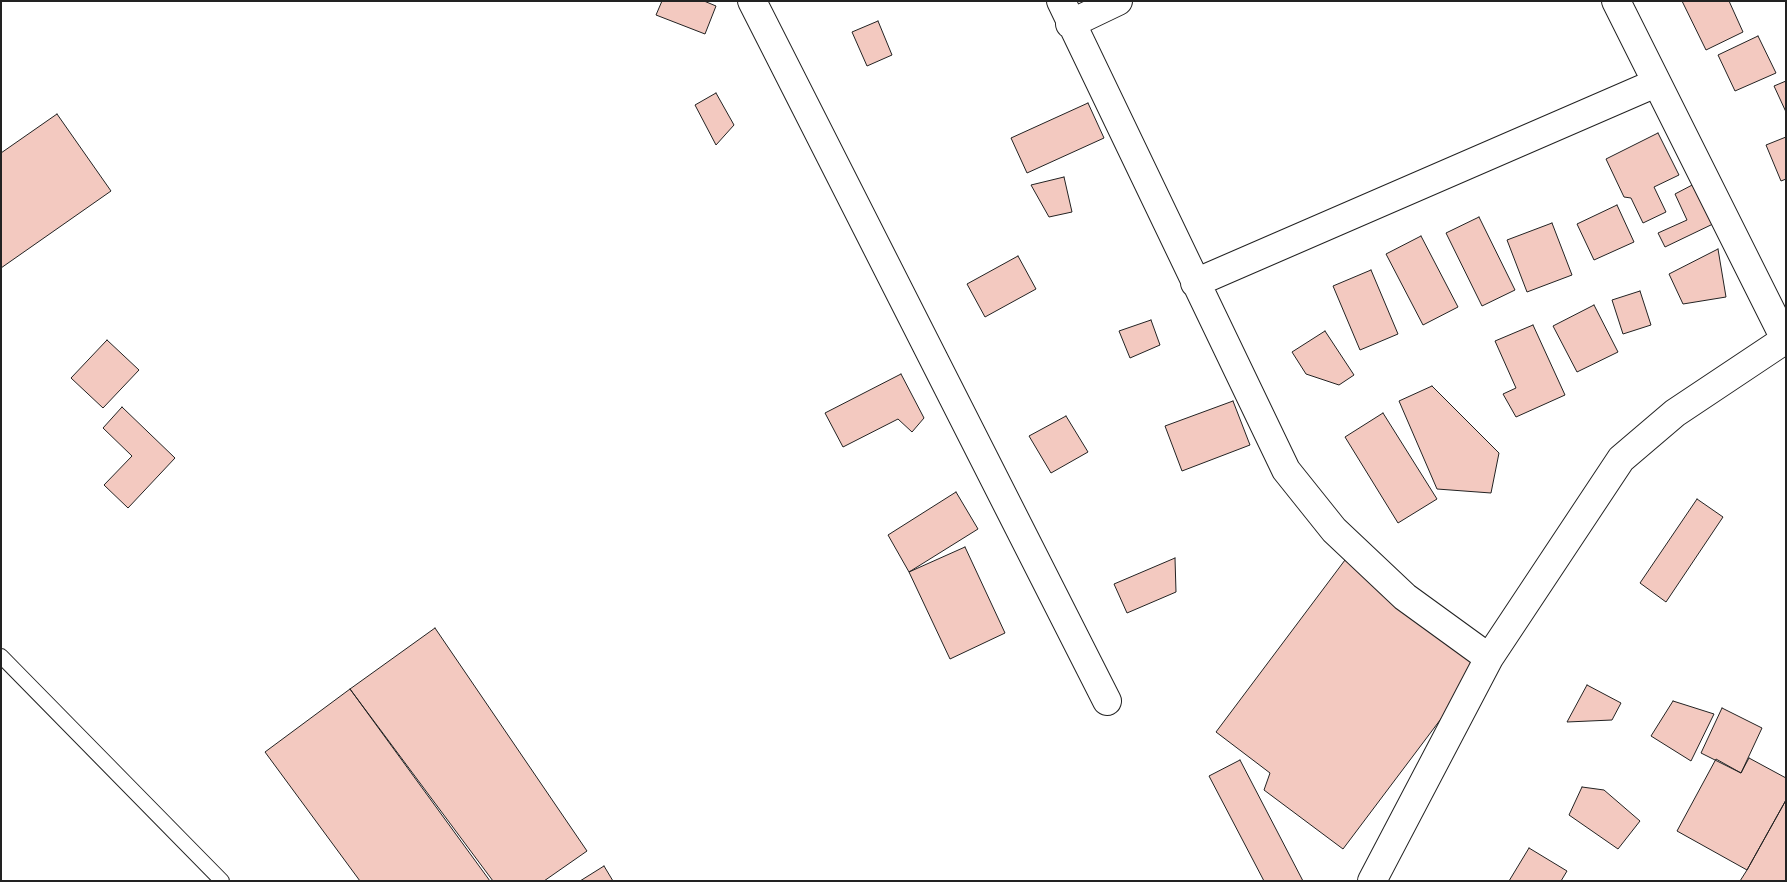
<!DOCTYPE html>
<html>
<head>
<meta charset="utf-8">
<style>
  body { margin:0 }
  #map { position:relative; width:1787px; height:882px; overflow:hidden; background:#fff; font-family:"Exo 2",sans-serif }
  canvas { display:block }
  .frame { position:absolute; inset:0; border:2px solid #222; pointer-events:none }
</style>
</head>
<body>
<div id="map">
<canvas width="1787" height="882"></canvas>
<div class="frame"></div>
</div>
<script>
const context = document.querySelector('canvas').getContext('2d');
context.lineJoin = 'round';
function fill(path, color) {
  context.fillStyle = color;
  context.fill(path, 'evenodd');
}
function shape(rows) {
  const path = new Path2D();
  for (const r of rows) {
    path.moveTo(r[0], r[1]);
    for (let i = 2; i < r.length; i += 2) path.lineTo(r[i], r[i + 1]);
  }
  return path;
}
function trace(path, color, width, dash) {
  context.strokeStyle = color;
  context.lineWidth = width;
  context.lineCap = dash ? 'butt' : 'round';
  context.setLineDash(dash || []);
  context.stroke(path);
}
const building = shape([
  [662,1,704,1,716,6,705,34,656,15,662,1],
  [1682,1,1729,1,1743,32,1706,50,1682,1],
  [878,21,892,55,867,66,852,32,878,21],
  [1758,36,1776,73,1735,91,1718,55,1758,36],
  [1786,81,1786,112,1774,86,1786,81],
  [716,93,734,125,716,145,695,105,716,93],
  [1088,103,1104,138,1027,173,1011,138,1088,103],
  [57,114,111,191,1,268,1,153,57,114],
  [1658,133,1679,175,1654,187,1666,212,1643,223,1631,198,1624,197,1606,159,1658,133],
  [1786,137,1786,179,1781,181,1766,145,1786,137],
  [1064,177,1072,212,1049,217,1031,185,1064,177],
  [1696,183,1715,223,1665,247,1658,233,1687,220,1675,194,1696,183],
  [1617,205,1634,242,1594,260,1577,224,1617,205],
  [1479,217,1515,290,1482,306,1446,233,1479,217],
  [1552,223,1572,275,1527,292,1507,240,1552,223],
  [1421,236,1458,307,1423,325,1386,254,1421,236],
  [1718,249,1726,297,1683,304,1669,274,1718,249],
  [1018,256,1036,289,985,317,967,284,1018,256],
  [1371,270,1398,334,1360,350,1333,286,1371,270],
  [1640,291,1651,325,1623,334,1612,300,1640,291],
  [1594,305,1618,352,1577,372,1553,326,1594,305],
  [1151,320,1160,345,1130,358,1119,331,1151,320],
  [1533,325,1565,395,1516,417,1503,394,1516,388,1495,341,1533,325],
  [1325,331,1354,375,1339,385,1306,374,1292,352,1325,331],
  [107,340,139,370,103,408,71,378,107,340],
  [901,374,924,418,912,432,898,419,843,447,825,413,901,374],
  [1432,386,1499,453,1491,493,1437,489,1399,401,1432,386],
  [1233,401,1250,445,1182,471,1165,426,1233,401],
  [122,407,175,458,128,508,104,485,132,456,103,428,122,407],
  [1383,413,1437,499,1398,523,1345,437,1383,413],
  [1066,416,1088,452,1051,473,1029,436,1066,416],
  [956,492,978,529,909,572,888,535,956,492],
  [1697,499,1723,517,1666,602,1640,583,1697,499],
  [965,547,1005,633,950,659,909,572,965,547],
  [1175,558,1176,592,1127,613,1114,584,1175,558],
  [1345,560,1483,663,1343,849,1264,790,1270,773,1216,732,1345,560],
  [435,628,587,851,544,881,490,881,350,689,435,628],
  [1587,685,1621,703,1612,720,1567,722,1587,685],
  [350,689,493,881,360,881,265,752,350,689],
  [1673,701,1714,714,1691,761,1651,736,1673,701],
  [1722,708,1762,728,1741,773,1701,753,1722,708],
  [1749,758,1786,778,1786,800,1747,870,1677,831,1716,759,1741,773,1749,758],
  [1240,760,1303,881,1264,881,1209,776,1240,760],
  [1582,787,1604,790,1640,821,1618,849,1569,815,1582,787],
  [1786,800,1786,881,1740,881,1747,870,1786,800],
  [1529,848,1567,871,1561,881,1509,881,1529,848],
  [604,866,613,881,580,881,604,866]
]);
fill(building, '#f3c9c0');
trace(building, '#222', 1);
const lane = shape([
  [1,656,222,881]
]);
const street = shape([
  [752,1,1107,701],
  [1061,1,1286,470,1334,530,1405,597,1489,658],
  [1616,1,1785,339],
  [1070,24,1118,1],
  [1195,283,1656,83],
  [1372,881,1489,658,1621,459,1675,413,1786,339]
]);
trace(lane, '#222', 16);
trace(street, '#222', 30);
trace(lane, '#fff', 14);
trace(street, '#fff', 28);
</script>
</body>
</html>
